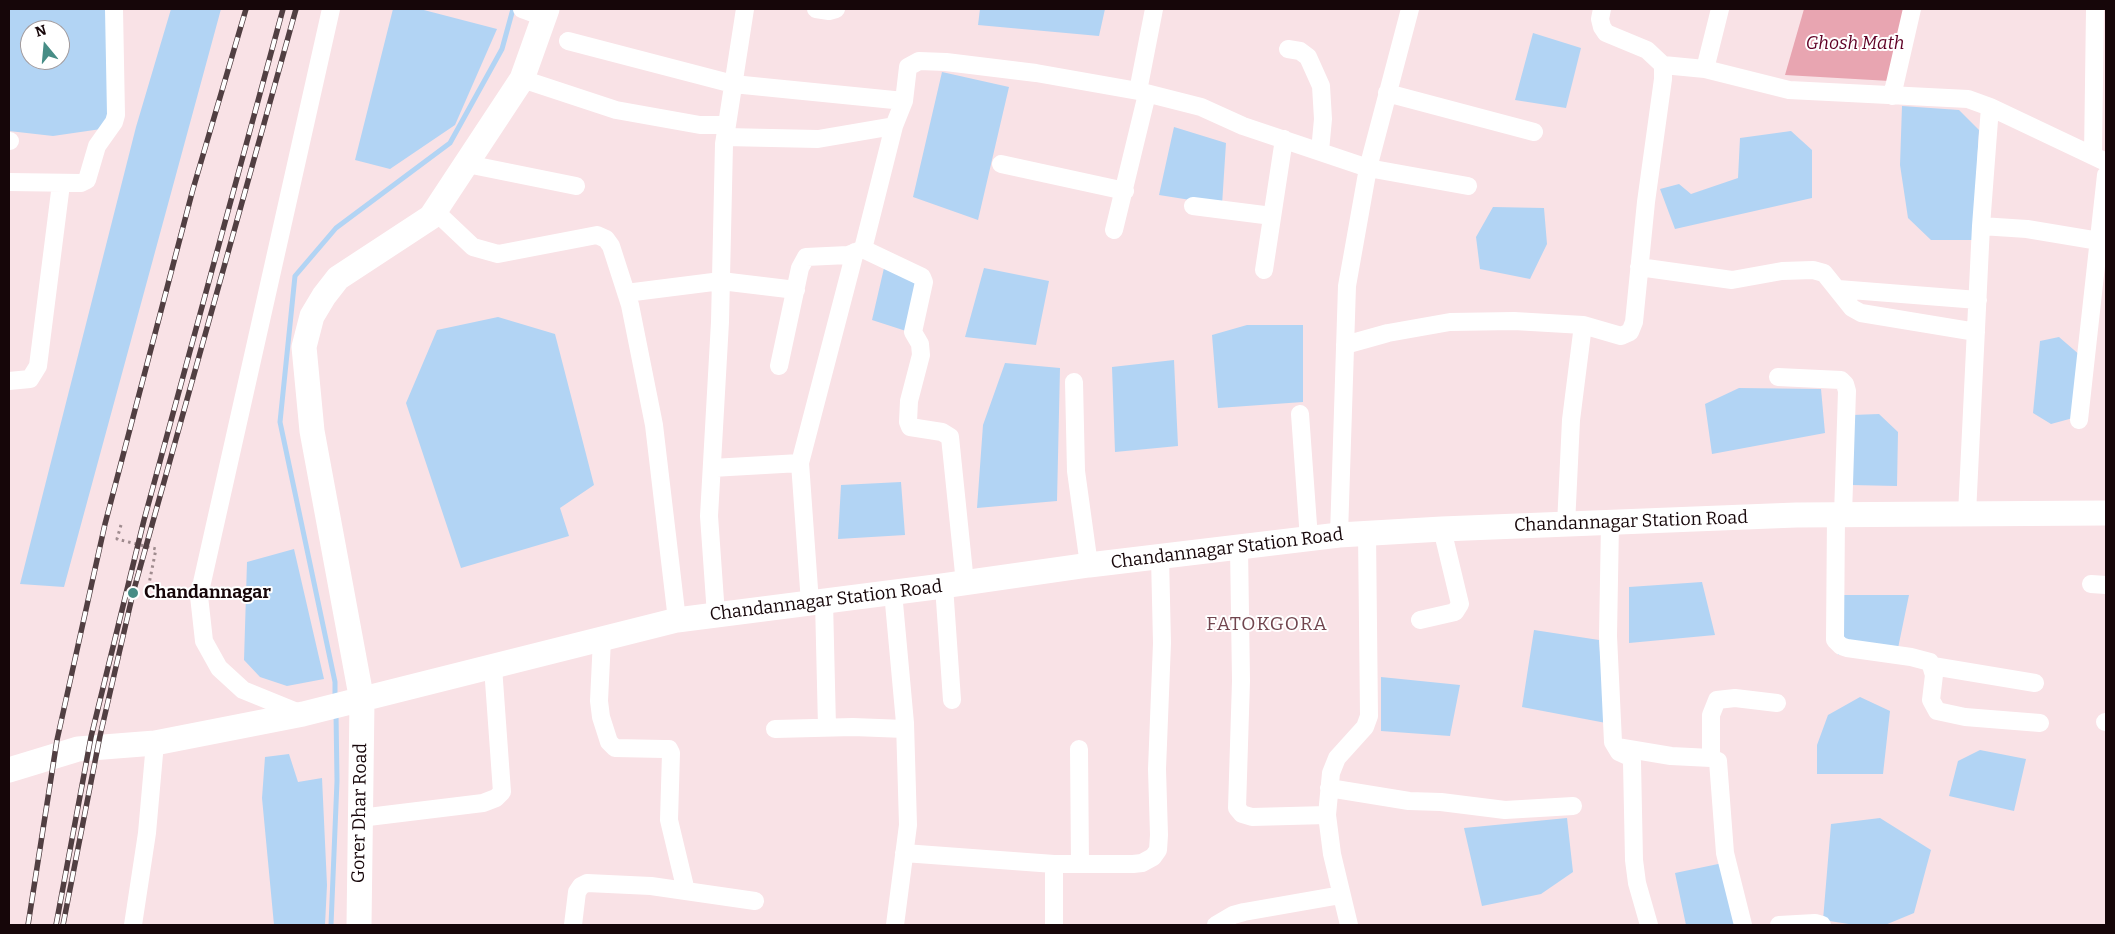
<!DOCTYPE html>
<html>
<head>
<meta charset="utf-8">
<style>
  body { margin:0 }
  #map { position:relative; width:2115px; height:934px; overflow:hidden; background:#f9e2e6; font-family:Bitter,serif }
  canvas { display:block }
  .frame { position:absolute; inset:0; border:10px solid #160609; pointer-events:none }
  .north { position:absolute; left:20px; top:20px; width:50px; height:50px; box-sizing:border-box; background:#fff; border:1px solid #a29b9d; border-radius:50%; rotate:343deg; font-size:14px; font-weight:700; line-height:20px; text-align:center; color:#160609 }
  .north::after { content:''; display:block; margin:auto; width:18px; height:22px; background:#478d86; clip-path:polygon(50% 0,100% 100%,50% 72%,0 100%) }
</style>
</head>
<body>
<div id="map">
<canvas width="2115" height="934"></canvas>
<div class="frame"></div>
<div class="north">N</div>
</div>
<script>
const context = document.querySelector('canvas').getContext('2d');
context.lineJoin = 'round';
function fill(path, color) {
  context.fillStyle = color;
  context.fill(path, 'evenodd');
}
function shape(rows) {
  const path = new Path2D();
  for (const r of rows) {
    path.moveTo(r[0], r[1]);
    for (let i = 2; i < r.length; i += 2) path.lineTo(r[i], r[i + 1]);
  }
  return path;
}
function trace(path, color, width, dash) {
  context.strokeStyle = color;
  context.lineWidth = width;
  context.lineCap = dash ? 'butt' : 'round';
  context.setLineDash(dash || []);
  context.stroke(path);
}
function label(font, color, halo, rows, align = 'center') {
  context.font = font + ' Bitter,serif';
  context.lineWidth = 4;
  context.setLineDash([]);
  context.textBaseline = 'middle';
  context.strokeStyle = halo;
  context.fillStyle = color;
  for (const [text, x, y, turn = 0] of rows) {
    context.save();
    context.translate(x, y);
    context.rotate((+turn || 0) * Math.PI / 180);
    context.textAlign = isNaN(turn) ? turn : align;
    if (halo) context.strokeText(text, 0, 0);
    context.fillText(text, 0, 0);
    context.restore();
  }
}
fill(shape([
  [1804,9,1904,9,1890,81,1785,75]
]), '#e8a5b1');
fill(shape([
  [9,9,107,9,108,128,53,136,9,131],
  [30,30,60,30,60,60,30,60],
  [171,9,221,9,64,587,20,584,136,127],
  [393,9,420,9,497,29,455,125,390,169,355,160],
  [980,9,1105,9,1099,36,978,25],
  [1533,33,1581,48,1566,108,1515,100],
  [942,72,1009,87,978,220,913,197],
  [1902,106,1959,110,1979,130,1973,240,1931,240,1908,218,1900,165],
  [1174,127,1226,143,1222,205,1159,195],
  [1791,131,1812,150,1812,198,1675,229,1660,189,1679,184,1691,194,1738,178,1740,138],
  [1493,207,1544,208,1547,244,1530,279,1480,269,1476,237],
  [884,268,920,282,906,331,872,320],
  [984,268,1049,281,1036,345,965,337],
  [498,317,555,334,594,485,560,508,569,536,461,568,406,403,437,330],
  [1247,325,1303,325,1303,402,1218,408,1212,335],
  [2059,337,2081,356,2073,418,2051,424,2033,413,2040,341],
  [1174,360,1178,446,1115,452,1112,367],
  [1005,363,1060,368,1057,501,977,508,983,425],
  [1739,388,1821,389,1825,433,1712,454,1705,404],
  [1879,414,1898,432,1897,486,1851,485,1852,415],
  [901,482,905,535,838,539,841,485],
  [294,549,324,679,287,686,260,677,244,660,247,562],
  [1702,582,1715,635,1629,643,1629,587],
  [1839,595,1909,595,1897,653,1838,655],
  [1534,630,1599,640,1606,723,1522,707],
  [1381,677,1460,685,1450,736,1381,731],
  [1860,697,1890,711,1883,774,1817,774,1817,745,1828,715],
  [1980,750,2026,759,2014,811,1949,796,1958,761],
  [289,754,298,782,322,778,327,885,325,925,274,925,262,798,265,757],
  [1567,818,1573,872,1541,894,1482,906,1464,828],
  [1880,818,1931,850,1914,913,1885,925,1855,925,1823,920,1831,824],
  [1723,863,1735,925,1686,925,1675,873]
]), '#b2d4f4');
trace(shape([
  [335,700,335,682,280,422,295,276,336,228,450,143,502,49,513,9],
  [331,925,337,781,336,713]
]), '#b2d4f4', 5);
trace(shape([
  [121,525,117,539,156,549,148,589]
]), '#9f8b8e', 3, [2.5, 4]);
trace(shape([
  [522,9,544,17],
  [816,9,829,11,836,9],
  [568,41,733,84,904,101],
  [1288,49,1300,51,1308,57,1321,86,1323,119,1320,151],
  [1663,65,1705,69,1789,90,1968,99,1990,107,1981,226,1967,514],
  [1705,69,1720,9],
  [522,79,616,110,700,125,727,125],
  [1138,91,1154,9],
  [1387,93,1534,132],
  [1892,96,1912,9],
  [1990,107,2106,162],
  [725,137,818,139,894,126,904,101,908,67,919,61,946,62,1036,73,1138,91,1201,107,1243,126,1368,168,1468,186],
  [9,141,10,141],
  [2093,156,2095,9],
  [467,164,576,186],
  [1001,164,1125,191],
  [9,182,81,183,87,180,97,146,114,122,116,115,114,9],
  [1193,206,1272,216],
  [435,211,473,247,498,254,597,235,606,239,611,246,630,305,654,425,677,620],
  [1981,226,2027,229,2099,241],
  [1114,230,1147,94],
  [863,249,922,277,924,282,913,332,920,344,921,355,909,401,908,422,910,427,942,432,950,437,965,583],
  [1639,267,1732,280,1782,271,1813,270,1824,273,1852,308,1861,313,1976,332],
  [1264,270,1284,139],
  [1838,289,1978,300],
  [626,293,721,281,796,290],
  [1345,345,1388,333,1450,322,1514,321,1583,325,1621,336,1630,332,1634,322,1646,202,1663,79,1663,65,1647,50,1606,33,1602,27,1600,19,1602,9],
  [779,366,800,268,806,257,848,255,863,249,894,126],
  [1778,377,1841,380,1845,384,1847,391,1843,515],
  [9,381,30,379,38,366,61,184],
  [1074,382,1076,471,1089,565],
  [1300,414,1309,539],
  [2079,420,2106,175],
  [800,463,810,603],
  [712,468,800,463,855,252],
  [1836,515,1835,640,1841,646,1847,648,1911,657,1930,662,1934,675,1931,700,1937,711,1965,717,2040,723],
  [1610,523,1608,636,1613,742,1619,752,1630,757,1632,762,1634,860,1637,883,1649,925],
  [1566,525,1571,420,1583,325],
  [1339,535,1347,286,1368,168,1410,9],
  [1239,547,1241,681,1237,808,1242,814,1252,817,1327,815],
  [2091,584,2106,585],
  [944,586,952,700],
  [893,592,905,723,908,825,895,925],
  [824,601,827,727],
  [716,615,709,516,720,322,724,144,745,9],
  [1420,620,1455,612,1460,604,1442,529],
  [602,639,599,701,601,717,609,742,615,748,664,749,669,749,671,753,669,820,686,891],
  [1933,666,2035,683],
  [302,714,243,690,219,668,204,641,199,596,331,9],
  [2105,722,2106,722],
  [775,729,853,727,905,729],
  [1617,747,1671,756,1711,758,1718,761,1725,853,1743,925],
  [1079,749,1080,864],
  [1711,758,1711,715,1717,700,1735,698,1777,703],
  [1329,788,1409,801,1441,802,1505,810,1573,806],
  [360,818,483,803,496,798,502,792,493,667],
  [904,853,1054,864,1133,864,1142,863,1153,857,1158,850,1159,835,1157,769,1162,643,1160,557],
  [1054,864,1054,925],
  [133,925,147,833,155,743],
  [573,925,577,892,581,886,587,883,651,886,755,901],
  [1216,925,1233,915,1244,912,1341,895],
  [1349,925,1332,854,1327,815,1331,773,1337,758,1365,727,1369,716,1367,533],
  [1779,925,1815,923,1822,925]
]), '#fff', 18);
trace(shape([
  [9,770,78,749,155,743,303,714,677,620,935,587,1089,565,1339,535,1442,529,1796,515,2106,513],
  [359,925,362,701,312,431,304,347,312,316,324,296,338,278,431,217,522,79,547,9]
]), '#fff', 25);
const rail = shape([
  [28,925,57,740,105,524,193,189,246,9],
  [56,925,91,737,144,520,283,9],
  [63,925,100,736,133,593,296,9]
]);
trace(rail, '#513f42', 5.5);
trace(rail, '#fff', 4, [11]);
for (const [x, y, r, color] of [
  [133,593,6,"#478d86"]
]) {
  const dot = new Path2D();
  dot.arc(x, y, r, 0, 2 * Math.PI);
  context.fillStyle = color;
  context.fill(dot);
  trace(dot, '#fff', 2);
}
label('italic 18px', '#5f0025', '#fff', [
  ["Ghosh Math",1855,44]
]);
label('18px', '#160609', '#fff', [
  ["Chandannagar Station Road",1631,522,-2],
  ["Chandannagar Station Road",1227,549,-7],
  ["Chandannagar Station Road",826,601,-7],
  ["Gorer Dhar Road",360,813,-89]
]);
label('bold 18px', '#160609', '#fff', [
  ["Chandannagar",144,593]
], 'left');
context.letterSpacing = '1px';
label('19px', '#71454e', '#fff', [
  ["FATOKGORA",1267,625]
]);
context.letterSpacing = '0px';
</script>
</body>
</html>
